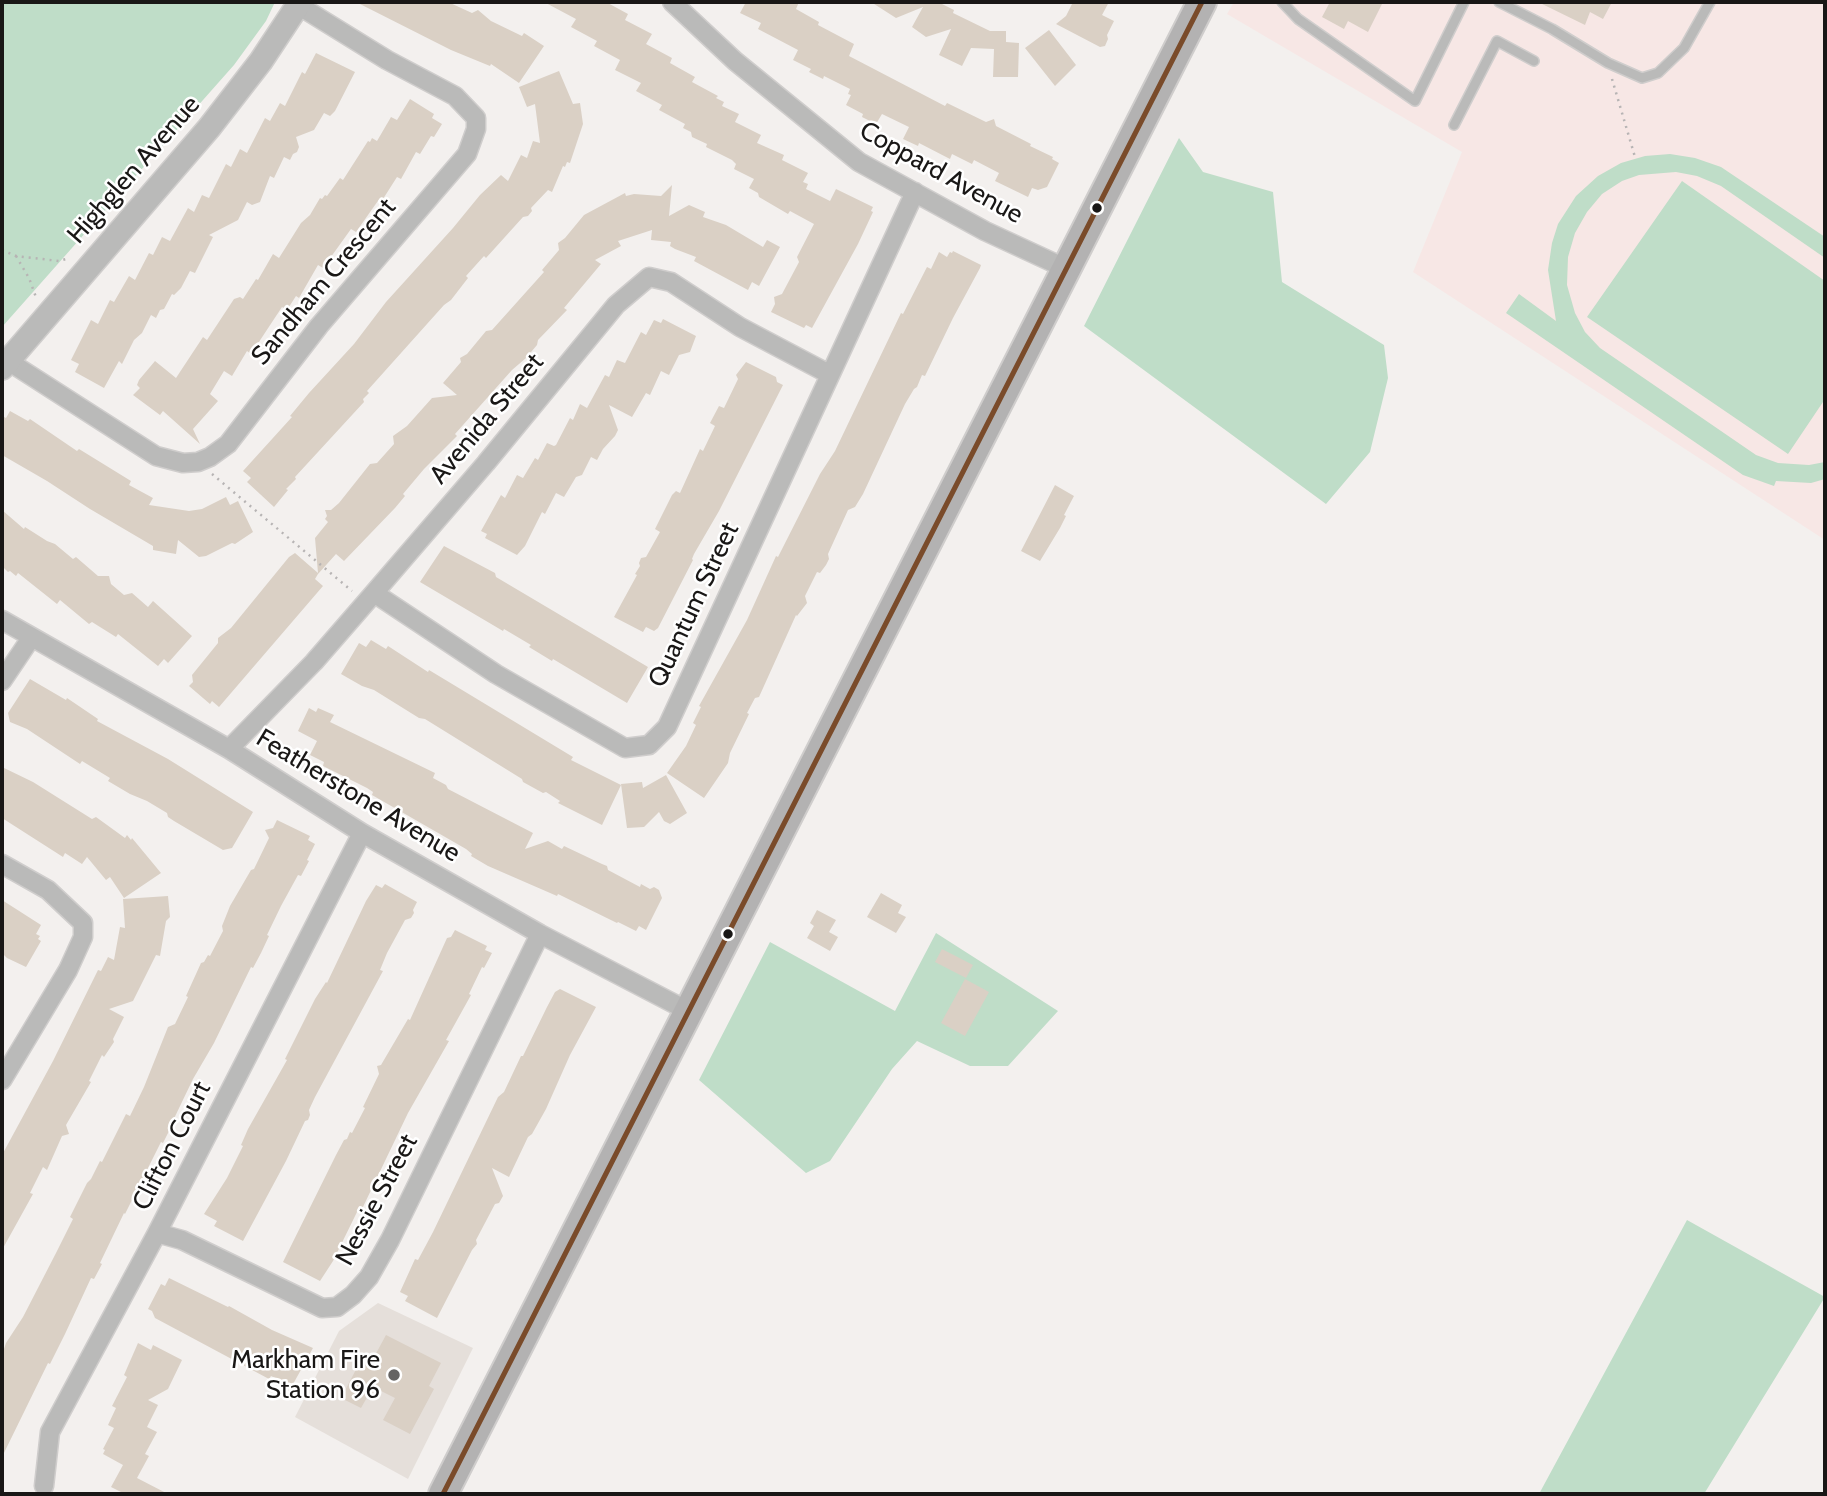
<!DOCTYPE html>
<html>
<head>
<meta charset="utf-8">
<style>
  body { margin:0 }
  #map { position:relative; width:1827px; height:1496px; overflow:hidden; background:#f3f0ee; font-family:Cabin,sans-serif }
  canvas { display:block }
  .frame { position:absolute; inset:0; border:4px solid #191716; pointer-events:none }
</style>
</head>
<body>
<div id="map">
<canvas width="1827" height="1496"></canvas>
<div class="frame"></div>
</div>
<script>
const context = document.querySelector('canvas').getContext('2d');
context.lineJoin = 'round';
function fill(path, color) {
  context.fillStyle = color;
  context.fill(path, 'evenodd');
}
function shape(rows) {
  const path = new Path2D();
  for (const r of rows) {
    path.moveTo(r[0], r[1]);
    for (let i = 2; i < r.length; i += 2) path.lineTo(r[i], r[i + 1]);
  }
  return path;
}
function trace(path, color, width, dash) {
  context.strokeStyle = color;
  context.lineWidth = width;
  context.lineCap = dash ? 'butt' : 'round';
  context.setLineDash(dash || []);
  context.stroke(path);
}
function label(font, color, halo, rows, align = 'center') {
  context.font = font + ' Cabin,sans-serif';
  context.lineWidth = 5;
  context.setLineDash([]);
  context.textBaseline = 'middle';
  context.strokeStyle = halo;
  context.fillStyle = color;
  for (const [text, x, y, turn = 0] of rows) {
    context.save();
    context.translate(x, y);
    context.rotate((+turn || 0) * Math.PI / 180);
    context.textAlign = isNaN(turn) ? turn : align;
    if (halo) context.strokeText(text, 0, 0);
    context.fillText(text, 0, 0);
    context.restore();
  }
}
fill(shape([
  [378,1303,473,1348,408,1479,295,1417,339,1331]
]), '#e5dfda');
fill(shape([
  [1234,2,1825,2,1825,540,1413,272,1462,152,1227,14]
]), '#f7e7e5');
fill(shape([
  [2,2,275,2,266,21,234,65,2,327],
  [1179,138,1203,172,1273,192,1282,282,1384,345,1388,378,1370,452,1326,504,1084,326],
  [1670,154,1695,158,1721,167,1825,237,1825,258,1721,186,1697,176,1676,172,1639,175,1622,181,1602,194,1587,212,1575,233,1568,257,1567,285,1575,313,1585,332,1600,348,1756,455,1778,463,1809,465,1825,462,1825,479,1811,483,1776,481,1774,486,1743,475,1506,313,1519,294,1556,321,1548,270,1552,243,1558,224,1576,196,1598,176,1621,163,1645,156],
  [1682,181,1825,281,1825,399,1788,454,1587,317],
  [936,933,1058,1011,1008,1066,970,1066,917,1041,892,1069,830,1161,806,1173,699,1080,770,942,895,1011],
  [1687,1220,1825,1297,1704,1494,1539,1494]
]), '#bfddc8');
fill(shape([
  [356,2,448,2,472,13,478,10,491,21,522,36,524,33,544,46,519,83,491,64,490,66,451,50],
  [544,2,606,2,628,14,625,20,652,34,646,44,672,58,670,63,695,77,692,82,718,96,716,98,724,102,722,106,739,114,735,122,761,135,757,143,784,155,782,160,808,173,803,182,808,184,806,189,830,201,836,189,873,207,871,211,873,212,858,244,812,328,806,325,804,328,771,312,775,304,774,297,782,294,799,262,797,257,814,224,790,211,788,214,759,197,758,193,749,188,754,179,734,169,736,164,732,160,706,147,707,144,692,137,691,132,683,128,685,124,659,110,662,105,636,91,641,83,615,70,620,60,594,46,597,41,571,27,576,19],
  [746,2,799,2,796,9,819,22,818,25,854,44,849,56,945,106,947,103,986,122,994,119,996,126,1031,144,1030,146,1053,157,1052,159,1059,163,1047,187,1038,190,1032,188,1028,197,995,181,999,173,974,160,972,164,952,154,950,159,919,143,918,146,903,139,909,127,882,114,876,124,862,117,863,114,846,105,851,95,848,94,850,89,824,76,823,79,809,72,811,69,793,60,798,50,758,29,761,23,740,13],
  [871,2,938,2,954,10,953,13,990,31,1006,31,1006,42,1019,43,1018,77,993,77,994,49,971,48,962,66,939,55,951,29,926,37,912,27,923,7,896,18],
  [1073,2,1109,2,1102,15,1114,21,1107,35,1108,39,1105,46,1100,47,1056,24,1066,16],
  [1330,2,1383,2,1368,32,1348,21,1344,29,1322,17],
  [1538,2,1612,2,1603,19,1590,12,1585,25],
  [1049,30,1076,65,1055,86,1025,48],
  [316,53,355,72,335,111,330,116,324,113,314,130,296,137,299,147,297,152,293,154,290,160,284,157,274,178,270,176,260,202,252,205,247,202,238,220,209,235,213,237,195,273,190,271,181,288,174,295,172,294,164,309,160,310,156,318,151,315,142,333,134,340,122,364,119,361,104,388,75,372,79,364,71,360,91,320,98,324,110,300,114,302,129,276,135,280,149,253,153,255,162,237,170,241,188,208,194,212,202,195,209,198,226,164,231,167,240,149,247,153,265,118,270,121,280,103,285,106,302,72,305,74],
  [559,71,573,104,580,103,583,124,570,163,567,162,565,167,563,166,552,192,548,190,531,208,532,211,528,216,523,217,486,258,484,256,466,276,468,278,451,300,444,305,367,391,369,393,363,399,364,402,295,477,296,479,286,489,288,490,274,507,247,482,251,478,243,471,292,417,290,416,309,393,354,344,386,302,453,228,480,195,501,175,508,181,521,155,527,158,533,141,540,143,535,104,527,107,519,87],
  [410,99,434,114,432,118,442,124,434,137,431,136,420,154,416,152,401,179,397,177,383,199,380,198,356,232,351,229,323,268,318,265,299,298,296,296,287,310,282,307,251,354,247,351,232,376,224,371,210,394,218,401,193,429,200,444,163,411,160,415,133,395,140,388,137,385,139,380,155,361,176,378,203,337,207,340,234,299,240,297,243,299,256,279,258,280,273,254,279,258,301,223,310,215,320,198,322,199,325,195,327,196,340,178,343,180,368,141,370,142,372,138,377,141,391,117,397,120],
  [672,185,669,216,689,205,705,212,703,217,726,225,763,247,767,240,780,247,759,286,752,282,748,290,694,261,696,257,675,249,670,246,671,242,651,240,652,230,618,241,621,246,595,260,601,264,564,308,567,310,538,340,537,345,526,358,512,370,455,434,457,436,424,469,403,494,405,496,395,508,344,561,336,554,318,574,315,579,323,586,219,707,212,701,210,704,189,686,193,682,192,675,218,643,218,638,231,628,289,557,295,553,318,573,315,538,328,522,325,519,327,516,325,510,331,510,339,503,370,464,377,463,394,444,393,436,407,426,432,398,457,395,443,383,461,362,460,358,467,354,486,331,492,330,544,272,542,270,559,250,558,243,565,238,584,215,625,193,626,196,634,194,661,196],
  [953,251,981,265,980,268,953,318,925,376,922,375,917,387,914,389,905,404,863,494,855,507,848,510,828,554,829,559,826,565,820,573,817,572,805,596,807,603,797,616,796,615,759,697,755,698,747,713,749,714,730,753,728,763,704,798,667,773,686,746,696,725,693,723,701,707,699,706,747,620,776,556,778,557,820,474,835,451,901,313,903,314,927,267,931,269,939,252,947,257,950,252,952,253],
  [663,319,696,336,690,352,679,355,669,375,661,371,650,395,646,393,632,417,609,405,618,430,615,436,603,449,597,460,591,457,582,475,576,477,564,497,556,493,545,514,542,512,525,546,517,555,485,538,487,534,481,531,501,495,505,498,517,475,523,478,535,458,538,460,547,443,554,446,556,445,570,418,573,420,580,404,587,408,605,375,609,377,617,360,625,363,641,332,646,335,654,320,661,323],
  [746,362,776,377,777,382,783,385,719,511,694,554,692,559,693,560,658,628,654,631,646,627,643,632,614,617,637,575,635,574,640,566,639,563,641,558,646,557,660,532,655,529,672,495,676,491,680,493,700,449,703,451,715,426,710,423,719,406,724,408,738,379,736,375],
  [10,411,28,421,30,419,77,451,79,449,131,481,129,485,153,498,149,505,189,511,202,509,226,497,230,505,238,501,253,532,235,544,232,543,206,556,199,557,178,540,176,554,153,550,153,546,90,509,47,481,2,455,2,416,6,418],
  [1055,485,1074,496,1064,515,1066,516,1060,528,1040,561,1021,551],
  [2,510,24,529,25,527,47,541,55,544,73,559,76,557,98,576,109,576,111,584,124,595,132,593,148,607,153,601,192,636,168,663,164,659,158,666,118,634,116,637,92,622,89,624,60,600,57,604,18,573,16,576,10,571,8,572,2,566],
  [444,546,495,573,496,577,648,667,627,703,553,659,552,661,529,647,531,645,504,629,503,631,420,582],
  [371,640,386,649,388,646,428,672,429,670,573,757,571,760,621,785,602,825,558,803,560,801,546,792,543,793,523,782,522,779,425,719,419,718,374,690,362,686,341,674,359,643,366,647],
  [30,679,66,700,67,698,98,719,97,721,168,759,253,812,232,848,223,850,174,821,168,817,167,813,147,801,130,794,108,781,110,778,82,761,80,764,27,729,10,722,8,713],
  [309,708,316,712,318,708,334,715,330,722,435,773,433,778,446,785,448,789,533,833,525,849,548,841,562,849,564,846,602,864,607,866,608,870,640,887,641,884,650,889,654,887,659,890,662,898,646,930,639,926,636,931,618,922,617,923,558,894,557,896,488,866,471,856,472,854,466,849,372,795,373,792,367,788,323,766,324,762,310,755,317,741,298,731],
  [2,767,33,782,92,819,96,817,125,838,127,835,131,840,132,838,161,873,124,898,110,877,106,880,87,857,82,864,65,853,63,857,2,818],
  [666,775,687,813,670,824,664,821,659,812,644,827,627,828,621,784,642,782,643,788],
  [277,820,310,836,308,840,315,844,307,860,309,861,301,876,298,875,281,906,267,935,269,936,261,953,253,968,251,967,214,1043,193,1079,169,1129,170,1129,163,1143,161,1142,125,1214,124,1213,100,1263,102,1264,94,1279,91,1278,65,1334,50,1364,48,1363,2,1457,2,1355,6,1343,23,1317,56,1253,73,1219,70,1217,87,1183,91,1179,100,1161,102,1162,126,1114,130,1116,144,1087,168,1027,175,1024,188,997,186,996,201,963,204,962,208,955,210,956,223,931,222,926,230,906,251,870,254,869,269,838,265,830,273,828],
  [385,884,417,902,413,910,414,913,411,918,405,920,387,953,380,970,383,971,315,1097,309,1110,310,1115,308,1120,305,1121,286,1161,243,1241,214,1226,217,1221,204,1214,227,1178,243,1146,241,1145,248,1129,287,1060,285,1059,315,999,326,982,327,983,366,901,376,885,382,888],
  [881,893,902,905,898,913,906,917,896,933,867,917],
  [168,896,170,917,166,921,160,956,156,955,133,1001,109,1009,124,1017,113,1039,114,1042,104,1057,102,1055,89,1081,91,1082,66,1125,69,1134,62,1136,47,1170,43,1167,30,1193,33,1194,2,1250,2,1155,53,1061,98,970,101,971,108,957,114,960,120,927,125,928,123,899],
  [2,900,41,925,36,934,40,936,38,939,41,941,26,967,7,958,2,953],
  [817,910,836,920,829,932,838,937,830,951,807,938,814,926,810,923],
  [455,930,487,946,485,950,492,953,484,968,482,967,469,994,471,995,446,1040,449,1041,408,1113,362,1209,357,1212,333,1261,320,1281,283,1262,336,1155,344,1140,347,1139,350,1132,352,1133,365,1108,363,1107,379,1074,377,1066,381,1065,408,1019,410,1020,447,938,451,937],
  [942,949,973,965,966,978,935,962],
  [965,979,989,992,965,1036,941,1023],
  [560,989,596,1007,570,1055,546,1109,532,1134,528,1137,509,1177,492,1168,503,1196,499,1203,495,1204,476,1240,477,1244,472,1250,437,1318,405,1301,408,1296,400,1292,415,1259,418,1260,433,1232,498,1097,504,1092,521,1056,523,1056,547,1007,555,992],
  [169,1278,228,1307,229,1306,272,1330,313,1348,292,1386,271,1376,269,1379,155,1318,152,1311,148,1309,161,1284,165,1286],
  [386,1335,441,1363,429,1386,434,1389,410,1434,383,1420,395,1398,373,1387,361,1408,341,1398,360,1362,366,1365,370,1357,373,1359],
  [138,1343,151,1350,153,1345,182,1360,168,1389,148,1400,158,1405,147,1427,157,1432,145,1454,149,1456,137,1478,168,1494,125,1494,111,1487,123,1465,103,1454,105,1450,103,1449,114,1428,108,1425,116,1408,112,1406,127,1377,124,1375]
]), '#dad0c5');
const service = shape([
  [1282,2,1298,19,1415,101,1464,2],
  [1499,2,1552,29,1608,63,1642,78,1658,73,1684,48,1710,2],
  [1454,125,1497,41,1534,61]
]);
const minor = shape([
  [672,2,735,61,859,162,985,231,1067,269],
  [8,361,156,456,183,463,198,462,210,457,228,444,319,326,467,154,476,129,476,118,455,96,387,60,298,5],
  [374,593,496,674,625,748,649,745,667,727,915,192],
  [2,620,229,749,362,833,540,934,690,1012],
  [2,681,31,638],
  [229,749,314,662,374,593,486,463,616,305,649,277,671,282,740,327,829,374],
  [2,864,48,890,83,923,83,937,68,970,2,1080],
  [157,1233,182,1240,322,1308,337,1307,353,1295,369,1277,390,1240,540,934],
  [44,1486,50,1432,157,1233,362,833]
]);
const tertiary = shape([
  [2,368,209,128,261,61,300,2]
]);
const primary = shape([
  [443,1494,1202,2]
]);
trace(service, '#cfcdcc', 12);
trace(minor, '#cfcdcc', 21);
trace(tertiary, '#cfcdcc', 26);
trace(primary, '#cfcdcc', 32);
trace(shape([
  [1612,79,1635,157],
  [2,250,16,256,59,261,70,258],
  [16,256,29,278,37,300],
  [212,474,352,591]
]), '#b7b4b4', 2.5, [2, 5]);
trace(service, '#babab9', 9);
trace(minor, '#babab9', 18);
trace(tertiary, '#babab9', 23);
trace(primary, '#b3b2b2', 28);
trace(shape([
  [443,1494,1202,2]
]), '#7a4b2a', 5);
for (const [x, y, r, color] of [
  [1097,208,6,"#191716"],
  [728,934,6,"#191716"],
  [394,1375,7,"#656362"]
]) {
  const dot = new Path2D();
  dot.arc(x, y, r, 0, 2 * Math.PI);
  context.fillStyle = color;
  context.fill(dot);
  trace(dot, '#fff', 2.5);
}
label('26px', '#191716', '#fff', [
  ["Highglen Avenue",134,170,-49],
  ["Coppard Avenue",941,173,29],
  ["Sandham Crescent",324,282,-50],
  ["Avenida Street",487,419,-50],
  ["Quantum Street",694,605,-65],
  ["Featherstone Avenue",358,796,31],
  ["Clifton Court",172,1146,-63],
  ["Nessie Street",377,1200,-62]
]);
label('26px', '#191716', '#fff', [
  ["Markham Fire",380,1360],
  ["Station 96",380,1390]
], 'right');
</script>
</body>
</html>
